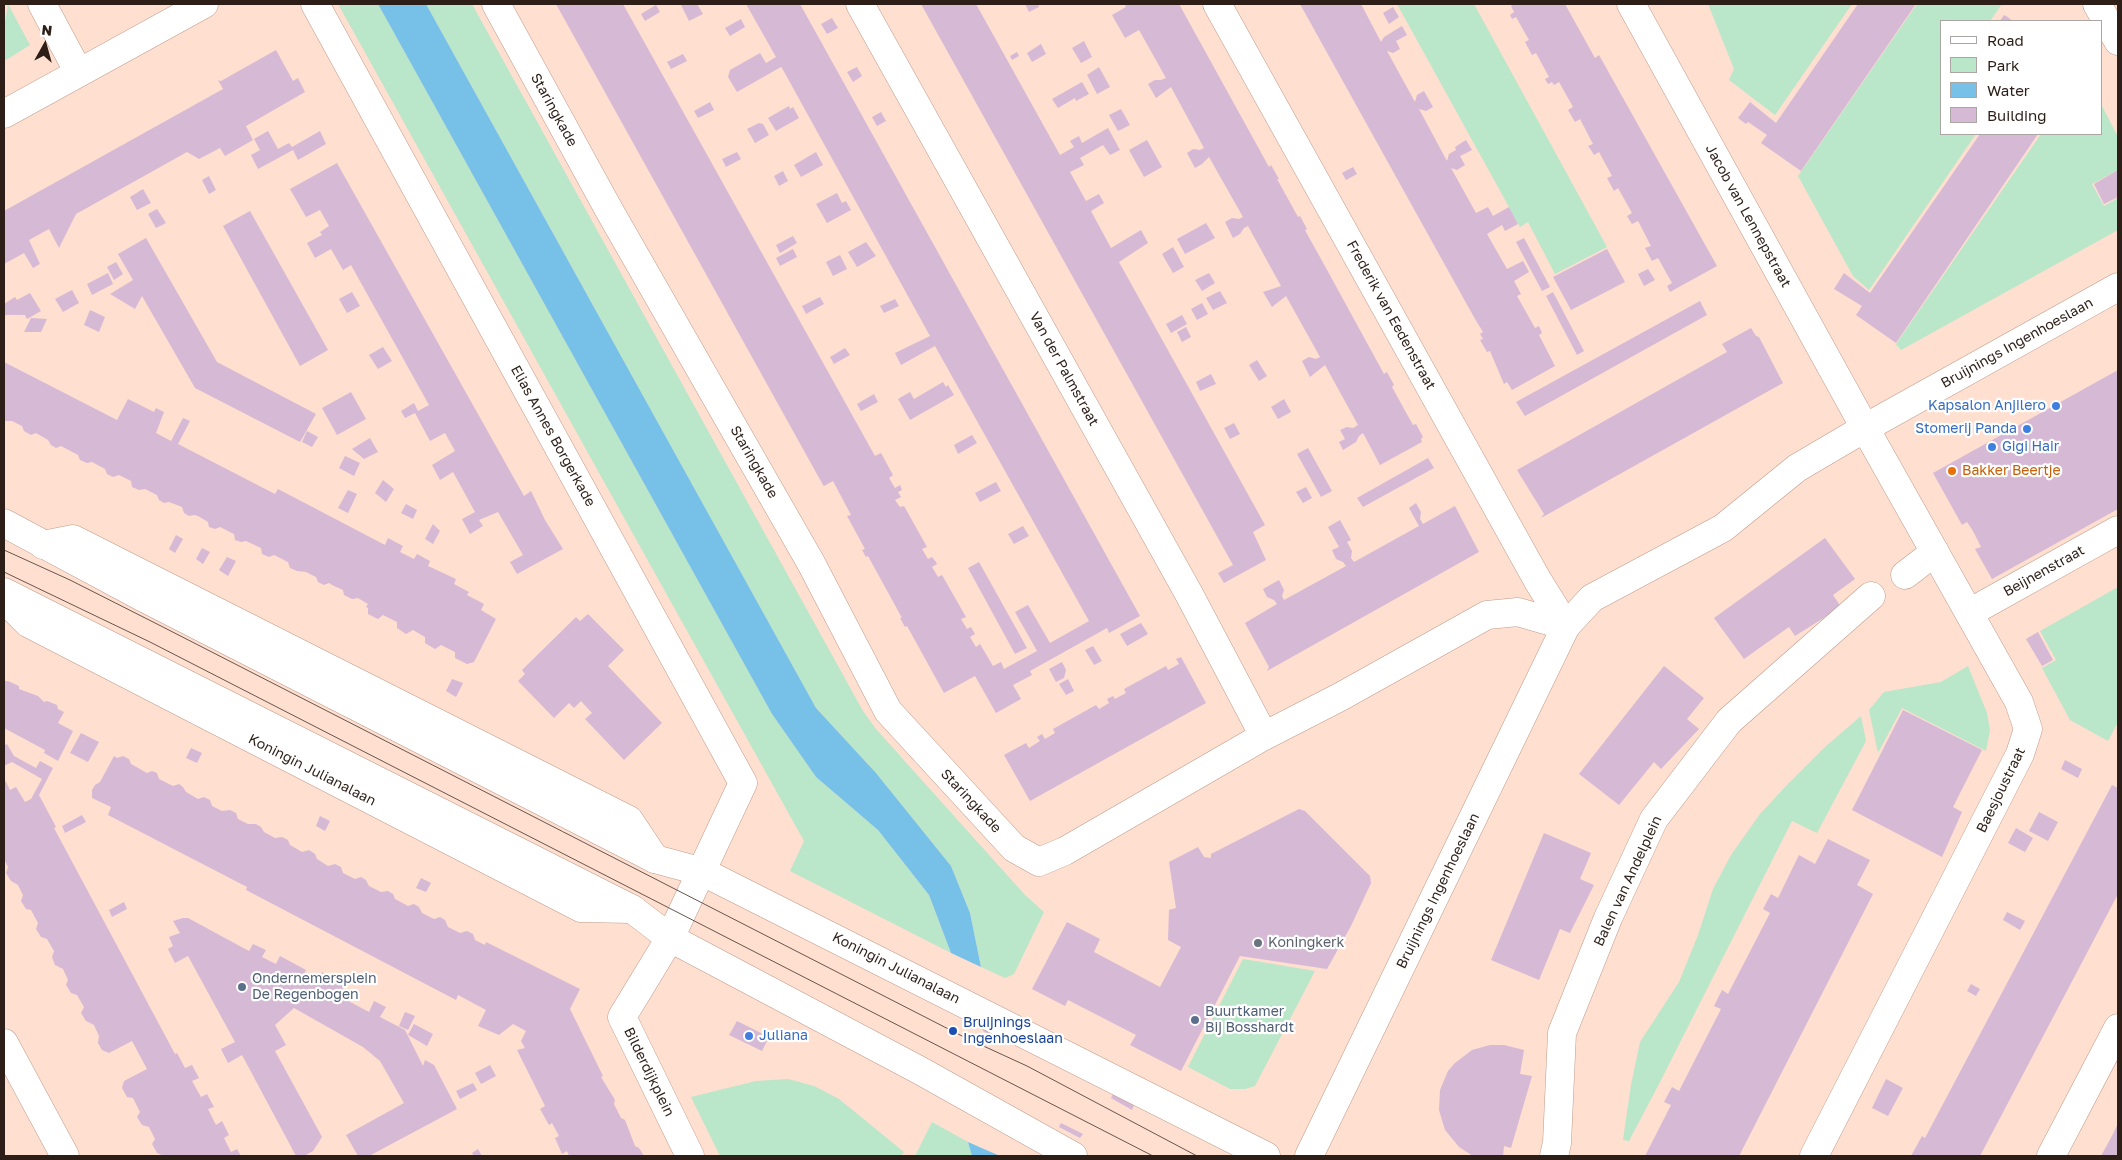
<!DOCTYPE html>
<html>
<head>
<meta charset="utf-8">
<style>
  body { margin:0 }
  #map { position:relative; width:2122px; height:1160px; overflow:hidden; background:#fedfd0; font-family:"Golos Text",sans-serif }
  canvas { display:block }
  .frame { position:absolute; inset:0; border:5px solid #2d1f18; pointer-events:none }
  .legend { position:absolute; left:1940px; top:20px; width:162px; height:115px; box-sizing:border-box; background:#fff; border:1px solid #aba5a3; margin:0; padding:6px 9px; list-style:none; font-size:15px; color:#2d1f18 }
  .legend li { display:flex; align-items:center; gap:10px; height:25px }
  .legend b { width:25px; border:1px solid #aba5a3 }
  .north { position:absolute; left:20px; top:20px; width:50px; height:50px; -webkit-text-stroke:4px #fff; paint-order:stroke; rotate:7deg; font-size:14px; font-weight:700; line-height:20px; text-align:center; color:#2d1f18 }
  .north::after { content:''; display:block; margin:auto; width:18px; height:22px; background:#2d1f18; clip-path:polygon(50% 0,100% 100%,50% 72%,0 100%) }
</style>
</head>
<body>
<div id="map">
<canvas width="2122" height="1160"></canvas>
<div class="frame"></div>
<ul class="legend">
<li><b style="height:6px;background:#fff"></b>Road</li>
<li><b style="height:14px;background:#bae6c9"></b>Park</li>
<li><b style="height:14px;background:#77c1e8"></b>Water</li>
<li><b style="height:14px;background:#d6b9d5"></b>Building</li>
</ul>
<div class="north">N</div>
</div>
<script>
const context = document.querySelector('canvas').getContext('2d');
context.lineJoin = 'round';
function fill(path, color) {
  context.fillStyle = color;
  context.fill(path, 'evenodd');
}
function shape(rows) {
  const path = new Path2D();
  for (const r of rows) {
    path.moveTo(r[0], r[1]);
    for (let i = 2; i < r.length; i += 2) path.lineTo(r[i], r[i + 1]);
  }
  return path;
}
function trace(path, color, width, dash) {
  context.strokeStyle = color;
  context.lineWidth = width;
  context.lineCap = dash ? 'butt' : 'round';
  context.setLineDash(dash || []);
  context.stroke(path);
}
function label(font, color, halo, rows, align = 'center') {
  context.font = font + ' "Golos Text",sans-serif';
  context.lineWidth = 4.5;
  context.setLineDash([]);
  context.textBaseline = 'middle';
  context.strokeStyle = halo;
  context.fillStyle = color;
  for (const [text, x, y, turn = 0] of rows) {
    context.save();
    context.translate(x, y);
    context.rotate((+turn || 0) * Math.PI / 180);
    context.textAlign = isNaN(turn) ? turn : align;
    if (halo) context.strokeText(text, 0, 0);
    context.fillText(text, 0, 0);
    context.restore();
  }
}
fill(shape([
  [8,4,30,45,6,60,4,58,4,29],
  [338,4,378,4,772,714,816,777,878,830,929,895,951,953,790,871,804,841],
  [426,4,472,4,863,711,876,729,1025,895,1044,912,1014,974,1005,978,981,967,970,913,951,866,876,773,816,708],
  [1397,4,1474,4,1607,247,1555,274,1528,222,1520,227],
  [1708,4,1852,4,1775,115,1729,80,1734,69],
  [1917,4,2002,4,1990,21,1941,21,1941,134,1976,134,1869,290,1853,276,1798,176],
  [2101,104,2118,137,2118,170,2092,184,2104,206,2118,198,2118,230,1901,350,1896,344,2041,134,2101,134],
  [2118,587,2118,722,2108,741,2070,720,2042,668,2056,660,2040,631],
  [1968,666,1987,713,1990,730,1986,751,1902,708,1878,753,1869,710,1884,692,1941,682],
  [1861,716,1866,741,1817,833,1792,821,1659,1084,1629,1141,1623,1140,1631,1085,1640,1042,1679,982,1698,935,1713,889,1731,855,1760,814,1787,785,1825,747],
  [1243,959,1315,971,1255,1086,1245,1089,1230,1089,1188,1067],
  [788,1079,814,1086,839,1099,904,1152,901,1156,720,1156,691,1097,756,1081],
  [932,1122,968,1142,972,1156,915,1156]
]), '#bae6c9');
fill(shape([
  [378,4,426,4,816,708,876,773,951,866,970,913,981,967,951,953,929,895,878,830,816,777,772,714],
  [968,1142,1000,1156,972,1156]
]), '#77c1e8');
fill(shape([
  [556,4,623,4,875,456,881,453,893,475,889,478,895,488,900,485,902,490,898,492,901,497,895,500,900,507,904,506,927,547,922,549,928,559,932,557,936,562,937,564,932,567,938,577,942,575,966,617,961,619,967,629,971,627,975,634,970,637,976,647,980,644,993,666,1001,662,1004,669,1037,651,1015,612,1028,605,1050,643,1089,621,935,346,901,365,895,353,930,336,782,68,781,67,737,92,728,77,730,70,760,53,766,63,776,57,746,4,800,4,1140,616,1109,633,1107,628,1030,671,1032,675,1013,685,1021,699,996,713,975,676,944,693,907,626,905,627,900,618,902,618,868,556,866,557,862,550,865,549,847,516,851,515,833,481,824,486,823,485],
  [684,4,697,4,703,14,689,21,681,5],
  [921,4,976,4,1060,155,1074,147,1070,141,1079,136,1082,143,1108,128,1120,150,1110,155,1103,145,1080,158,1084,165,1070,172,1086,201,1099,194,1104,203,1091,211,1111,248,1141,230,1148,243,1119,262,1265,525,1253,532,1266,560,1224,583,1218,573,1233,565],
  [1025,4,1038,4,1039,7,1029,12],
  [1125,4,1179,4,1269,167,1271,165,1279,179,1277,179,1298,217,1300,216,1307,229,1305,230,1306,232,1326,268,1384,374,1387,372,1394,385,1392,387,1403,407,1413,425,1416,424,1423,437,1421,439,1422,442,1380,465,1363,433,1359,436,1356,442,1343,450,1339,442,1345,439,1340,430,1347,427,1353,428,1358,425,1325,365,1310,377,1302,361,1309,357,1316,359,1320,357,1286,296,1272,307,1263,292,1281,286,1248,226,1244,228,1240,234,1233,238,1225,222,1232,218,1239,219,1243,217,1209,157,1202,164,1195,168,1187,153,1193,149,1200,150,1204,148,1171,87,1156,98,1148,84,1155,80,1161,80,1166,78,1139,30,1125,38,1112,15,1126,7],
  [1300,4,1361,4,1381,42,1384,37,1402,26,1407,35,1396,41,1400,49,1393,53,1387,51,1415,102,1417,95,1424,91,1433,107,1426,111,1419,109,1447,161,1449,154,1456,150,1455,147,1466,140,1472,150,1460,156,1465,165,1457,170,1451,168,1476,213,1488,207,1493,216,1509,207,1518,224,1505,231,1502,225,1487,234,1507,269,1523,261,1529,272,1514,281,1521,294,1517,296,1535,328,1539,326,1542,333,1539,335,1555,366,1512,390,1507,382,1504,384,1490,351,1487,352,1480,340,1483,339,1480,334,1483,332,1475,319],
  [1515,4,1565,4,1595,58,1599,55,1717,266,1670,292,1667,286,1672,283,1658,258,1652,261,1645,248,1651,246,1638,221,1632,224,1630,221,1627,216,1632,213,1618,188,1614,191,1607,178,1612,176,1599,152,1594,155,1591,150,1588,146,1593,144,1580,119,1575,122,1568,110,1573,107,1559,82,1554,85,1552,82,1548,84,1545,79,1549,77,1536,53,1532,55,1525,42,1529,40,1516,17,1512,19,1510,15,1514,12,1511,6],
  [1858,4,1916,4,1801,171,1761,143,1767,135,1748,122,1746,124,1738,118,1750,102,1776,123],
  [656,5,660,12,645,21,641,14],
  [1393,7,1399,17,1389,24,1383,13],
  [2004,15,2006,16,2013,21,2000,21],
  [832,18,838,28,827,34,821,24],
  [741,19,745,27,730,36,725,28],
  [1084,41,1092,57,1081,63,1072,48],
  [1041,44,1046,54,1032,62,1027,53],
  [276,50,293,81,298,78,305,92,246,126,253,140,225,156,220,148,199,159,187,152,76,214,59,248,49,229,29,240,40,264,33,268,24,253,4,264,4,211,223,89,218,80,221,81],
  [1017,52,1019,56,1012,60,1010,56],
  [683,54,687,61,671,69,667,62],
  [857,67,862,76,853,82,847,72],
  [1099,67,1110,87,1097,94,1087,75],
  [1082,82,1089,94,1076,101,1075,98,1058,108,1052,99],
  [710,102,714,110,698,118,694,111],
  [789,106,790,109,793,107,799,118,776,131,768,118],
  [1121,109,1130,125,1118,131,1109,115],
  [881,112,886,121,877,126,872,117],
  [759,123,763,124,769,135,755,143,747,129],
  [268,131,278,149,289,143,292,147,320,131,326,144,298,160,293,150,258,169,251,155,260,150,254,139],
  [1980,134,2038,134,1896,343,1856,315,1862,306,1834,289,1844,273,1870,293],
  [1147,140,1162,167,1144,177,1129,150],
  [737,152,741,159,726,167,722,159],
  [816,152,823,165,801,177,794,165],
  [337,163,524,496,531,491,545,520,563,549,517,574,510,562,523,555,498,512,479,520,483,526,470,534,462,519,475,512,453,472,440,480,432,465,455,451,445,433,430,441,415,413,405,418,401,411,414,403,418,411,429,405,351,265,343,270,331,249,315,258,307,243,322,235,320,232,329,226,320,210,306,217,290,189],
  [1353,167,1357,174,1346,180,1342,173],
  [2118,170,2118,197,2104,204,2094,184],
  [783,171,788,181,779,186,774,176],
  [209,176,216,190,209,194,202,180],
  [143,189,151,203,137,210,130,197],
  [837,193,842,203,846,201,851,210,827,223,816,204],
  [157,209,166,223,156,228,148,214],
  [250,211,328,350,300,366,223,226],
  [1206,223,1215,238,1185,254,1177,239],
  [793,236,797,243,780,253,776,245],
  [146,238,217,362,316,414,300,442,195,388,142,296,135,309,110,294,133,280,118,254],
  [1524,238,1550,287,1542,291,1516,242],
  [866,242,876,256,857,267,848,252],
  [1173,247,1184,267,1173,273,1162,254],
  [793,249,797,257,780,266,776,258],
  [1607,249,1625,282,1571,310,1553,277],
  [840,255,847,269,833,276,826,262],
  [116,262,123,274,114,280,107,267],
  [1648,269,1655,280,1644,286,1638,274],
  [108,273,113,284,92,295,87,284],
  [1209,273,1215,283,1202,291,1195,280],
  [72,290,79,303,63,312,55,299],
  [1220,291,1227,303,1213,310,1206,298],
  [352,292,360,306,347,313,339,299],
  [1553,292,1584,351,1577,355,1546,296],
  [30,293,41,311,27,319,25,315,4,315,4,304,15,297,17,300],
  [820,297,824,304,806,314,802,306],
  [895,299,899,306,884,313,880,306],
  [1700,301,1707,315,1525,416,1516,402],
  [1202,303,1208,314,1197,320,1191,309],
  [90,310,105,317,99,332,84,325],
  [1182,315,1187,324,1171,333,1166,324],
  [31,318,47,319,41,332,24,332],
  [1186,327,1191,337,1182,342,1177,332],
  [1751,328,1756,336,1759,337,1783,383,1541,518,1544,514,1517,470,1727,352,1722,344],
  [383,347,392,361,378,369,369,355],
  [845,348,850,355,834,364,830,357],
  [1257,360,1267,376,1259,381,1249,365],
  [4,362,117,420,128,399,154,412,156,408,164,412,156,433,171,441,183,418,190,421,178,444,275,494,278,489,385,545,388,538,403,546,400,552,414,559,417,554,430,561,428,566,456,579,454,584,469,592,467,595,484,604,481,610,496,619,474,662,467,664,455,658,455,652,441,645,435,649,425,643,425,637,413,630,406,634,397,628,397,622,383,615,378,619,368,614,368,608,366,607,368,604,358,598,352,599,344,595,343,590,332,585,329,583,324,585,318,582,316,577,306,572,297,571,290,568,288,562,274,555,269,557,262,554,261,548,246,541,241,542,235,540,234,534,220,527,215,529,209,527,208,522,198,516,194,515,189,516,184,513,182,507,169,502,164,503,159,500,157,495,145,489,139,490,132,487,131,481,119,475,113,477,107,474,105,469,92,462,87,463,80,460,78,455,61,446,56,448,51,445,48,440,36,433,31,435,24,431,22,426,12,421,4,421],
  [2118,370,2118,509,1992,579,1975,549,1981,547,1973,531,1967,522,1962,525,1933,473],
  [1211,374,1216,384,1200,391,1196,382],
  [943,382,946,387,948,385,954,395,910,420,898,399,910,392,914,399],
  [351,392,366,419,337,435,322,408],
  [874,394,878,402,861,411,857,404],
  [1284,399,1291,412,1278,419,1271,407],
  [1234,423,1240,434,1230,439,1224,428],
  [307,431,318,437,312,447,302,442],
  [972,435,977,443,958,454,954,445],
  [370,438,378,452,364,459,352,449],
  [1308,448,1332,491,1321,497,1297,454],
  [345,456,360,463,354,476,339,468],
  [1428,458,1434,468,1363,507,1357,498],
  [383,480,394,489,386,502,375,493],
  [996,482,1001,491,980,502,975,493],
  [1306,487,1312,498,1303,503,1296,492],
  [348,490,357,494,348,513,338,508],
  [1416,503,1421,512,1420,519,1423,524,1455,506,1479,552,1267,671,1269,667,1245,623,1277,604,1274,600,1267,597,1263,589,1279,580,1284,590,1282,596,1284,600,1346,566,1343,562,1336,559,1332,550,1339,547,1328,527,1340,520,1351,540,1347,542,1352,551,1351,558,1354,562,1419,526,1409,508],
  [406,504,417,510,413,519,401,513],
  [433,524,440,531,433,544,425,539],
  [1023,526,1029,536,1014,544,1008,534],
  [176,535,183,539,175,553,169,549],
  [1825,538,1855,579,1833,595,1841,607,1795,636,1789,627,1744,659,1714,618],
  [202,548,210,552,203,564,196,559],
  [227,557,236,561,228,576,219,570],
  [979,562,1027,648,1015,654,968,568],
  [588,614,624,650,608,666,662,723,624,760,585,719,592,713,581,701,574,708,569,703,554,718,518,681,525,674,522,670,576,617,580,621],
  [1141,623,1148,634,1127,646,1120,634],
  [2038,632,2053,660,2042,666,2026,639],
  [1093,646,1102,661,1094,665,1085,650],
  [1181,657,1206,703,1030,801,1004,755,1026,743,1029,748,1040,741,1037,737,1042,734,1045,739,1055,733,1053,729,1096,705,1099,709,1109,703,1107,699,1113,696,1115,699,1126,693,1124,689,1166,666,1168,670,1179,664,1176,659],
  [1062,662,1066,670,1064,678,1056,682,1049,669],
  [1664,666,1704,698,1687,719,1699,729,1661,769,1654,762,1619,805,1579,774],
  [452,679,463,683,456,697,446,691],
  [1068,679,1074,691,1066,695,1059,684],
  [4,681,8,681,19,686,19,689,38,696,44,702,47,701,57,705,58,709,64,712,58,723,73,731,58,761,44,753,45,750,4,728],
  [1903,710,1982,750,1953,807,1962,812,1942,857,1852,810],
  [81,733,99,742,88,762,70,753],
  [7,744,14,756,36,768,40,761,53,768,39,795,56,827,54,828,175,1054,177,1053,185,1068,192,1065,199,1078,192,1081,201,1097,207,1094,214,1107,208,1109,216,1125,222,1121,229,1135,224,1138,231,1152,237,1149,241,1156,164,1156,157,1153,152,1144,155,1139,149,1127,142,1125,137,1117,140,1112,133,1098,127,1097,122,1088,124,1081,147,1069,132,1041,109,1053,102,1050,98,1043,99,1036,94,1025,86,1021,81,1013,84,1007,77,995,71,993,66,985,68,980,63,969,55,965,52,957,54,951,47,939,41,937,36,929,38,923,31,910,26,909,21,901,23,895,18,885,11,881,6,873,8,867,4,859,4,778,10,790,16,787,25,802,31,799,42,779,12,762,4,766,4,746],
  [191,748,202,753,197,763,186,758],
  [114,756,117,758,123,756,129,759,131,764,147,773,152,771,157,773,159,779,173,786,179,784,183,787,186,792,198,799,204,797,210,800,212,806,222,811,230,810,236,813,238,819,248,824,256,824,261,827,264,832,275,838,282,837,288,840,290,845,302,852,309,850,315,854,317,859,328,866,335,864,341,867,343,873,355,879,361,877,366,880,369,886,381,892,388,891,393,894,395,899,408,906,414,904,419,907,422,913,434,919,440,917,445,920,448,927,460,933,467,931,473,934,475,940,485,945,486,942,580,989,570,1009,603,1076,601,1077,615,1100,614,1104,621,1118,625,1120,635,1146,639,1148,644,1156,569,1156,567,1151,562,1154,555,1138,559,1136,552,1123,549,1125,540,1109,545,1106,517,1050,525,1048,521,1041,526,1031,513,1024,499,1035,478,1026,486,1010,458,995,456,1000,246,890,247,887,108,815,111,807,92,798,92,790,95,785,100,782],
  [2065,760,2082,769,2078,778,2061,769],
  [2112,785,2118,788,2118,894,1980,1156,1911,1156,1922,1136,1925,1138],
  [1299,809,1305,811,1370,876,1371,883,1351,926,1327,969,1240,956,1181,1071,1130,1045,1136,1035,1068,1000,1065,1006,1032,989,1067,922,1100,939,1094,952,1160,987,1181,947,1168,940,1169,910,1176,908,1169,862,1198,847,1204,857,1211,858,1211,854],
  [2039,812,2058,822,2048,841,2029,831],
  [82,815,86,822,65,833,62,826],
  [320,816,330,821,325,831,316,826],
  [2016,828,2033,838,2025,852,2008,843],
  [1544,833,1591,853,1580,879,1594,885,1570,933,1560,929,1539,980,1491,960],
  [1828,839,1870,860,1857,885,1873,894,1739,1156,1645,1156,1671,1105,1664,1102,1672,1087,1679,1091,1721,1009,1714,1006,1722,990,1728,994,1770,913,1763,909,1771,894,1778,898,1799,855,1815,864],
  [421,878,431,883,426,892,416,888],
  [124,902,127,909,112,917,109,910],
  [2007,912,2025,921,2020,930,2003,920],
  [183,918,188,918,249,951,253,944,266,950,262,957,276,964,280,956,306,970,302,978,316,985,322,972,335,978,337,973,348,978,339,996,369,1012,374,1001,386,1007,380,1017,405,1030,423,1066,425,1060,434,1065,457,1109,369,1156,358,1156,346,1135,404,1103,380,1061,363,1047,294,1008,275,1025,286,1045,275,1051,322,1137,313,1151,304,1156,296,1156,242,1055,228,1063,221,1049,235,1042,188,956,175,963,168,949,173,946,169,937,180,933,173,921],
  [1971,984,1980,989,1976,996,1967,991],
  [405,1012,415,1016,408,1030,399,1026],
  [737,1021,769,1037,762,1051,729,1035],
  [414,1024,433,1034,427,1046,408,1035],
  [985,1026,1007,1038,1005,1042,983,1031],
  [1490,1045,1504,1045,1524,1050,1520,1074,1532,1076,1511,1148,1504,1146,1503,1156,1473,1156,1459,1147,1445,1130,1439,1110,1440,1090,1448,1071,1455,1063,1472,1050],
  [490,1065,496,1076,481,1084,475,1073],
  [1886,1079,1903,1088,1888,1116,1872,1108],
  [473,1083,477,1090,460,1099,456,1091],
  [1113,1094,1134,1105,1132,1110,1111,1098],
  [1061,1123,1083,1134,1080,1138,1059,1127],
  [2118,1123,2118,1156,2101,1156,2113,1134],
  [478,1149,482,1156,474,1156,472,1153]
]), '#d6b9d5');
const pedestrian = shape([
  [1905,575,1935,552],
  [1554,1156,1557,1143,1562,1033,1608,918,1654,819,1729,721,1871,596]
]);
const minor = shape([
  [42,4,79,73],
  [315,4,743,783,670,938,622,1017,690,1156],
  [496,4,609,210,811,563,888,711,1014,848,1039,862,1065,851,1264,736,1340,697,1487,615,1518,612,1566,626],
  [860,4,1189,594,1264,736],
  [1217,4,1538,581,1566,626],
  [1631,4,1865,428,2019,702,2028,729,2020,754,1814,1156],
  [2097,4,2118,41],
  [4,114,204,4],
  [43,545,73,539,629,820,655,859],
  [4,599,28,623,581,908,632,909],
  [1969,613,2118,530],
  [1309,1156,1566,626,1592,598,1723,528,1797,468,1865,428,2118,287],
  [2051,1156,2118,1028]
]);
const secondary = shape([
  [4,523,142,597,655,859,703,872,1266,1156],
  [4,592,632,909,670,938,919,1070,1073,1156],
  [4,1043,65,1156]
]);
trace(pedestrian, '#bf9b8a', 29);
trace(minor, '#bf9b8a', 29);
trace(secondary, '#bf9b8a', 29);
trace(pedestrian, '#fff', 28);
trace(minor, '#fff', 28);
trace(secondary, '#fff', 28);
trace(shape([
  [4,550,70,580,159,625,966,1038,1027,1066,1197,1156],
  [4,572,150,642,1153,1156]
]), '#68554c', 1);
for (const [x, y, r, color] of [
  [2056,406,5,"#3f7fe0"],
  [2027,429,5,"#3f7fe0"],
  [1992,447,5,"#3f7fe0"],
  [1952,471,5,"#e8710a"],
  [1258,943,5,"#6b7280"],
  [242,987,5,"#5c6f8a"],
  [1195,1020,5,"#5c6f8a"],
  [953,1031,5,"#1a4fb4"],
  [749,1036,5,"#3f7fe0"]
]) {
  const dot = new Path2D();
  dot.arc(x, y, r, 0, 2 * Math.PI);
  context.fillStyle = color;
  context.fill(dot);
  trace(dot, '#fff', 2);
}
label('14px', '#2d1f18', '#fff', [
  ["Staringkade",554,110,61],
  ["Jacob van Lennepstraat",1748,216,61],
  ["Frederik van Eedenstraat",1391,315,61],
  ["Bruijnings Ingenhoeslaan",2017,343,-29],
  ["Van der Palmstraat",1064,369,61],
  ["Elias Annes Borgerkade",553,436,61],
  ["Staringkade",754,462,60],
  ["Beijnenstraat",2044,571,-29],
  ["Koningin Julianalaan",312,770,27],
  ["Baesjoustraat",2001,790,-64],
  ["Staringkade",971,801,47],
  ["Balen van Andelplein",1628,881,-65],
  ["Bruijnings Ingenhoeslaan",1438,891,-64],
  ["Koningin Julianalaan",896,968,27],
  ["Bilderdijkplein",649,1072,64]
]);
label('14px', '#366cbe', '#fff', [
  ["Kapsalon Anjilero",2046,406],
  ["Stomerij Panda",2017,429],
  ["Gigi Hair",2002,447,"left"],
  ["Juliana",759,1036,"left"]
], 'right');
label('14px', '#c56008', '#fff', [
  ["Bakker Beertje",1962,471]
], 'left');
label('14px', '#5b616d', '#fff', [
  ["Koningkerk",1268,943]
], 'left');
label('14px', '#4e5e75', '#fff', [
  ["Ondernemersplein",252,979],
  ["De Regenbogen",252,995],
  ["Buurtkamer",1205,1012],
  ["Bij Bosshardt",1205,1028]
], 'left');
label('14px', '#164399', '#fff', [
  ["Bruijnings",963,1023],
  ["Ingenhoeslaan",963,1039]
], 'left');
</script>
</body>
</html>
